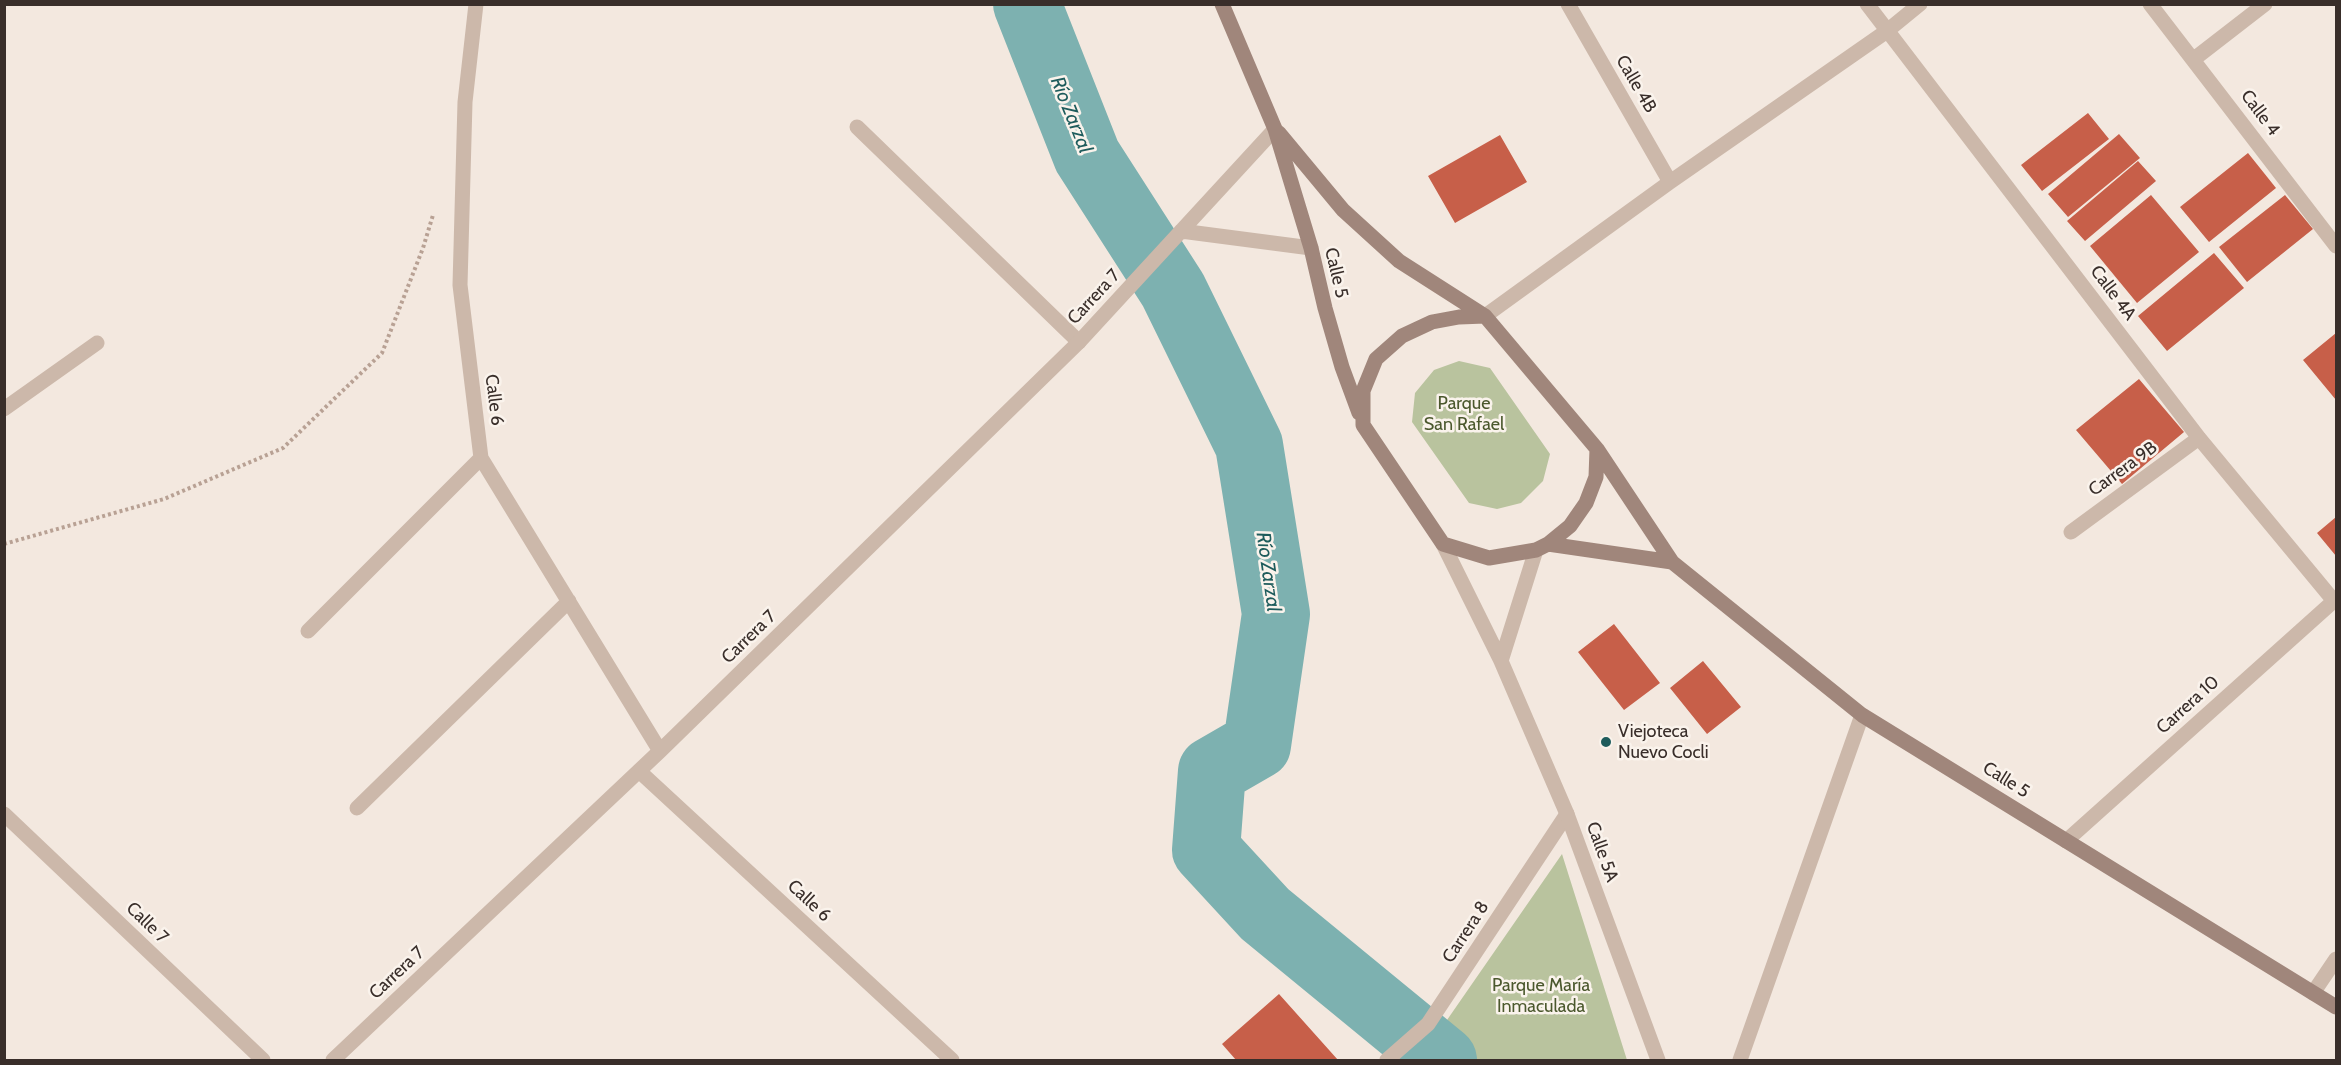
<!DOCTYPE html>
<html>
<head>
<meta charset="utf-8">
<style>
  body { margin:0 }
  #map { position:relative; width:2341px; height:1065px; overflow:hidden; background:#f3e8df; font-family:Cabin,sans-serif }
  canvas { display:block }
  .frame { position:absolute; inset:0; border:6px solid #392e2a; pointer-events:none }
</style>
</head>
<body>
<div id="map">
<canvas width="2341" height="1065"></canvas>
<div class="frame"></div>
</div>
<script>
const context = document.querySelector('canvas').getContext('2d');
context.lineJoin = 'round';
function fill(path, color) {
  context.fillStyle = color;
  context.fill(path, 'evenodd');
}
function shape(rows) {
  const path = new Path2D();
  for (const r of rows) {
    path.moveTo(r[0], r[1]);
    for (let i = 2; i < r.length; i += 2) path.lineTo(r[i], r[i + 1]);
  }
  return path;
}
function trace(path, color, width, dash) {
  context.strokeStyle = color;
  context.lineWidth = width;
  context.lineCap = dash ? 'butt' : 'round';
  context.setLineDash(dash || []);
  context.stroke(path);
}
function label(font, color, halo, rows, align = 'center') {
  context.font = font + ' Cabin,sans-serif';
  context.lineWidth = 5;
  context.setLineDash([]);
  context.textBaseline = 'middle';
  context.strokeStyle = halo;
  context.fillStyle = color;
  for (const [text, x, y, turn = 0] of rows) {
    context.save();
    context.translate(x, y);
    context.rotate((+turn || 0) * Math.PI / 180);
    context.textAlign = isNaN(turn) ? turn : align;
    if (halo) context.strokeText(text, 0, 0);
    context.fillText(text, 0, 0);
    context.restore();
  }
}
fill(shape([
  [1459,361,1490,368,1550,454,1543,481,1521,503,1497,509,1469,503,1412,422,1415,393,1434,370],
  [1562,854,1627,1060,1472,1060,1447,1020]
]), '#b9c39e');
trace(shape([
  [1027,4,1087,156,1173,290,1249,445,1276,614,1257,745,1212,771,1206,850,1265,914,1443,1060]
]), '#7db1b0', 68);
fill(shape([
  [2088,113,2109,139,2042,191,2021,165],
  [2119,134,2140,158,2068,217,2048,194],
  [1500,135,1527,182,1455,223,1428,176],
  [2248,153,2276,188,2209,242,2180,207],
  [2138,161,2156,181,2085,241,2067,221],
  [2151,195,2199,252,2137,303,2090,246],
  [2285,195,2313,229,2247,282,2219,247],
  [2214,253,2244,288,2167,351,2138,316],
  [2336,333,2336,400,2303,360],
  [2139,379,2184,432,2122,484,2076,430],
  [2336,517,2336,556,2317,533],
  [1614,624,1660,683,1624,710,1578,652],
  [1703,661,1741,707,1707,734,1670,688],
  [1279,994,1338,1060,1236,1060,1222,1044]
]), '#c75f49');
trace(shape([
  [4,544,164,499,283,448,382,353,423,248,433,215]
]), '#b8a194', 4, [3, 3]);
trace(shape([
  [857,127,1079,342],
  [4,409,97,343],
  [2313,993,2336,959]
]), '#ccb8aa', 15);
trace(shape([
  [476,4,465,102,460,285,481,458,660,751],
  [1568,4,1670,182],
  [1867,4,2199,438,2334,601],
  [2150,4,2336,246],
  [2194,59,2265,4],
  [1181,231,1311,248],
  [1485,316,1670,182,1887,31,1920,4],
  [2071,532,2199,438],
  [308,631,481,458],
  [639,771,952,1060],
  [357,808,569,601],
  [4,814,263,1060],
  [2066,841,2336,599],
  [333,1060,660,751,1079,342,1275,129],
  [1387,1060,1428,1024,1567,814],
  [1740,1060,1862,715]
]), '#ccb8aa', 15);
trace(shape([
  [1443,544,1501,661,1567,814,1658,1060],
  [1501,661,1536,550]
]), '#ccb8aa', 15);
trace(shape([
  [1222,4,1275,129,1311,248,1325,308,1342,367,1359,413],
  [1279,133,1343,210,1399,261,1485,316],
  [1485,316,1597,449,1596,477,1586,503,1570,526,1548,544,1536,550,1489,558,1443,544,1363,425,1363,391,1376,359,1402,336,1432,322,1459,317,1485,316],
  [1597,449,1672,562,1862,715,2336,1007],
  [1548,544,1672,562]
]), '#a0867b', 15);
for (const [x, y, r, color] of [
  [1606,742,6,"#1e5c5c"]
]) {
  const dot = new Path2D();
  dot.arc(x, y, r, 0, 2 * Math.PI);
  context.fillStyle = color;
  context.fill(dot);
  trace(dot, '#faf3ec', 2);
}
label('18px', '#392e2a', '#faf3ec', [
  ["Calle 4B",1636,84,60],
  ["Calle 4",2260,113,53],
  ["Calle 5",1336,273,77],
  ["Calle 4A",2113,293,53],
  ["Carrera 7",1094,297,-47],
  ["Calle 6",494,400,83],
  ["Carrera 9B",2123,469,-36],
  ["Carrera 7",749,637,-44],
  ["Carrera 10",2188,705,-42],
  ["Calle 5",2006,780,32],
  ["Calle 5A",1602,852,70],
  ["Calle 6",809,901,43],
  ["Calle 7",147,923,44],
  ["Carrera 8",1466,932,-57],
  ["Carrera 7",397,973,-43]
]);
label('18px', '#4b582d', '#faf3ec', [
  ["Parque",1464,404],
  ["San Rafael",1464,425],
  ["Parque María",1541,986],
  ["Inmaculada",1541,1007]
]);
label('18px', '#392e2a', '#faf3ec', [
  ["Viejoteca",1618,732],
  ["Nuevo Cocli",1618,753]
], 'left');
label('italic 20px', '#1e5c5c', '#faf3ec', [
  ["Río Zarzal",1071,115,68],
  ["Río Zarzal",1268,572,82]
]);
</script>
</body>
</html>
